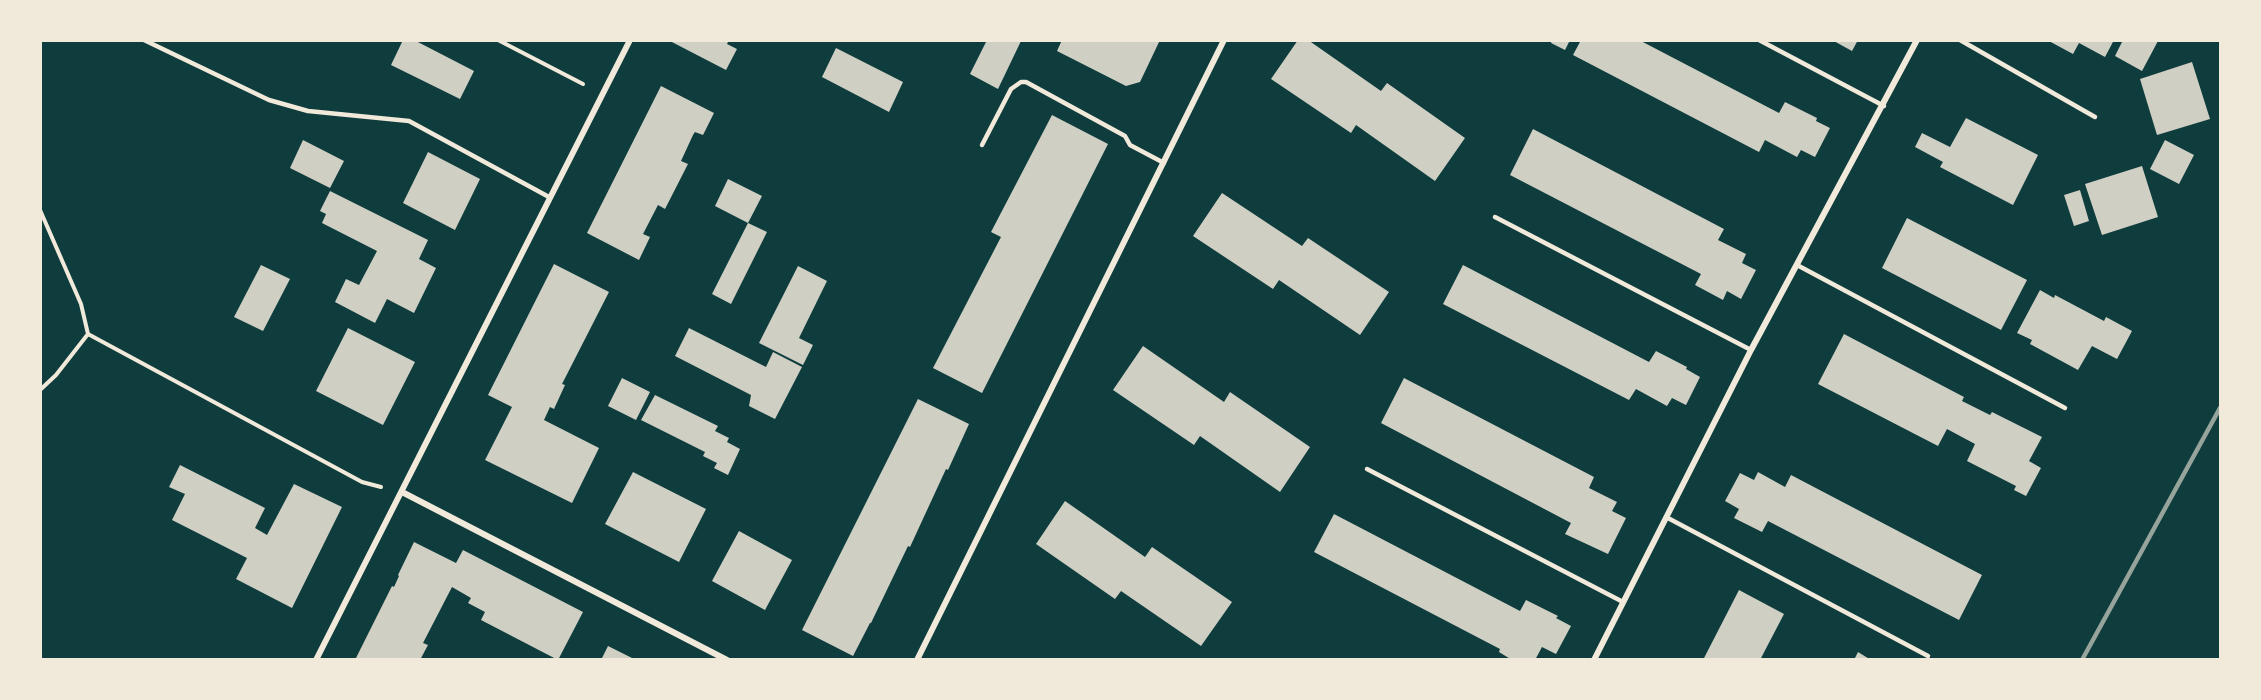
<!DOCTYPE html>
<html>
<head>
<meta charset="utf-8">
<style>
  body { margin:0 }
  #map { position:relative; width:2261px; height:700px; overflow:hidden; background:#0f3d3e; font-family:"Public Sans",sans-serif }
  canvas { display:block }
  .frame { position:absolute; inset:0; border:42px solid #f1e9da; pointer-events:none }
</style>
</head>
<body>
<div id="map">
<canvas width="2261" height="700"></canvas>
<div class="frame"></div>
</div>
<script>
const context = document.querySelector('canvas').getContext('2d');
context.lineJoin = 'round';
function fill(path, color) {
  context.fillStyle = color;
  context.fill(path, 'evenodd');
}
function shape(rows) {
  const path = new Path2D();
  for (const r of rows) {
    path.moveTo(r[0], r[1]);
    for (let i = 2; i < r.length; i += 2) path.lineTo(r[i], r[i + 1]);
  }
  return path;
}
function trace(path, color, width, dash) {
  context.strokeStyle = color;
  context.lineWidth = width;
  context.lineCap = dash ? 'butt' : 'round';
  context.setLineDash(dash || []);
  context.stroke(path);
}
fill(shape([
  [403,40,414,40,474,71,460,99,391,65],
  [668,40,729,40,727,44,737,49,726,70],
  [987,40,1021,41,998,89,970,74],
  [1062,40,1160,40,1140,82,1126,86,1057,51],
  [1298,40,1308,40,1381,91,1387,83,1465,138,1435,181,1356,125,1351,133,1271,79],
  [1552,40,1570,40,1565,50,1551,43],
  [1581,40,1639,40,1779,113,1785,102,1817,118,1816,121,1830,128,1815,157,1801,150,1797,157,1765,140,1759,152,1573,55],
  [1832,40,1858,40,1852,51],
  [2047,40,2114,40,2105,57,2079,43,2073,54],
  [2123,40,2158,41,2142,71,2115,56],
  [836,48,903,82,889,112,822,77],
  [2192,62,2210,119,2157,135,2140,79],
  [661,86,714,113,703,135,695,132,693,135,681,161,688,164,665,209,658,205,643,234,650,237,639,260,587,233],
  [1052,115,1108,144,982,393,933,368,1001,237,991,232],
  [1966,118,2038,155,2013,205,1940,167,1943,162,1915,147,1922,133,1950,147],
  [1533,129,1724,229,1718,240,1746,254,1742,263,1756,270,1741,299,1727,291,1723,300,1695,285,1701,274,1510,175],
  [303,140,344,161,330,188,290,168],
  [2165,140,2194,155,2179,184,2150,169],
  [428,152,480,179,455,230,403,203],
  [2142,166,2158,217,2102,235,2085,184],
  [728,179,762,196,748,223,767,232,731,304,712,294,748,223,715,206],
  [2080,190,2089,221,2074,226,2064,195],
  [330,191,428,240,419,259,436,268,414,313,387,299,375,323,335,302,346,279,359,285,377,251,322,223,326,214,320,211],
  [1222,193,1302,246,1308,238,1389,292,1360,335,1279,280,1273,289,1193,236],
  [1907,218,2027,280,2001,330,1882,268],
  [554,264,609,292,562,384,565,385,554,409,550,407,544,420,599,448,572,503,485,460,512,407,488,395],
  [261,265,290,279,263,331,234,317],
  [1463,265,1649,362,1656,351,1687,367,1686,369,1700,377,1686,405,1672,398,1667,406,1636,389,1629,400,1443,304],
  [798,266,827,281,799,338,813,345,803,365,759,343],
  [2040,290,2054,298,2055,295,2104,321,2106,317,2132,331,2117,359,2092,346,2078,370,2030,344,2032,340,2017,333],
  [348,328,415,362,383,425,316,391],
  [689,328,766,367,773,352,802,367,775,419,749,406,751,395,675,356],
  [1844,334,1964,397,1962,401,1990,415,1992,412,2042,437,2029,461,2041,468,2026,496,2014,490,2016,486,1967,461,1975,444,1947,429,1938,446,1818,384],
  [1143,346,1224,402,1230,392,1310,447,1280,492,1200,436,1194,445,1113,390],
  [622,378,650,392,636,420,608,406],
  [1404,378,1594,477,1589,488,1617,502,1612,511,1626,518,1608,554,1565,534,1571,523,1381,423],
  [655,395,718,426,715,431,729,438,727,442,740,449,728,475,714,468,717,463,703,456,705,452,641,420],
  [918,399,969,424,948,470,946,469,910,547,908,546,871,623,870,623,853,656,802,630],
  [180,465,265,508,255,528,267,535,294,484,342,507,292,608,236,579,247,558,172,520,185,494,169,487],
  [633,472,706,509,679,562,605,524],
  [1758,472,1785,487,1791,475,1982,575,1959,620,1768,521,1762,532,1734,518,1739,509,1725,501,1740,473,1754,480],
  [1065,501,1145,557,1152,547,1232,602,1201,646,1121,591,1115,599,1036,544],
  [1334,514,1520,611,1526,600,1558,616,1556,618,1571,626,1556,654,1542,647,1535,660,1512,660,1499,652,1500,649,1314,552],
  [739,531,792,560,765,610,712,581],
  [414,542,456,563,463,550,583,612,558,660,481,620,485,612,468,603,471,598,452,587,423,643,428,645,420,660,355,660,392,586,394,587,399,576,398,575],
  [1739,590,1784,614,1760,660,1703,660],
  [608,646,636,660,601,660],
  [1858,652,1871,660,1854,660]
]), '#cfcfc3');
trace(shape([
  [498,40,583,84],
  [40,210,81,304,88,334,362,482,381,487],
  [40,390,56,375,88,334]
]), '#f1e9da', 4);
trace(shape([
  [144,40,269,100,308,111,409,121,549,197],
  [1759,40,1884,106],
  [1960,40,2095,117],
  [982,145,1011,89,1021,82,1026,82,1125,136,1130,145,1164,163],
  [1495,217,1751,350],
  [1797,265,2065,408],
  [1367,469,1623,602],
  [1666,517,1928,656]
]), '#f1e9da', 4.5);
trace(shape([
  [402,492,727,660],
  [316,660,630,40],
  [917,660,1224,40],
  [1594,660,1751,350,1917,40]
]), '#f1e9da', 6);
trace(shape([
  [2082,660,2220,408]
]), '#97a49c', 4.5);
</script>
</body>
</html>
